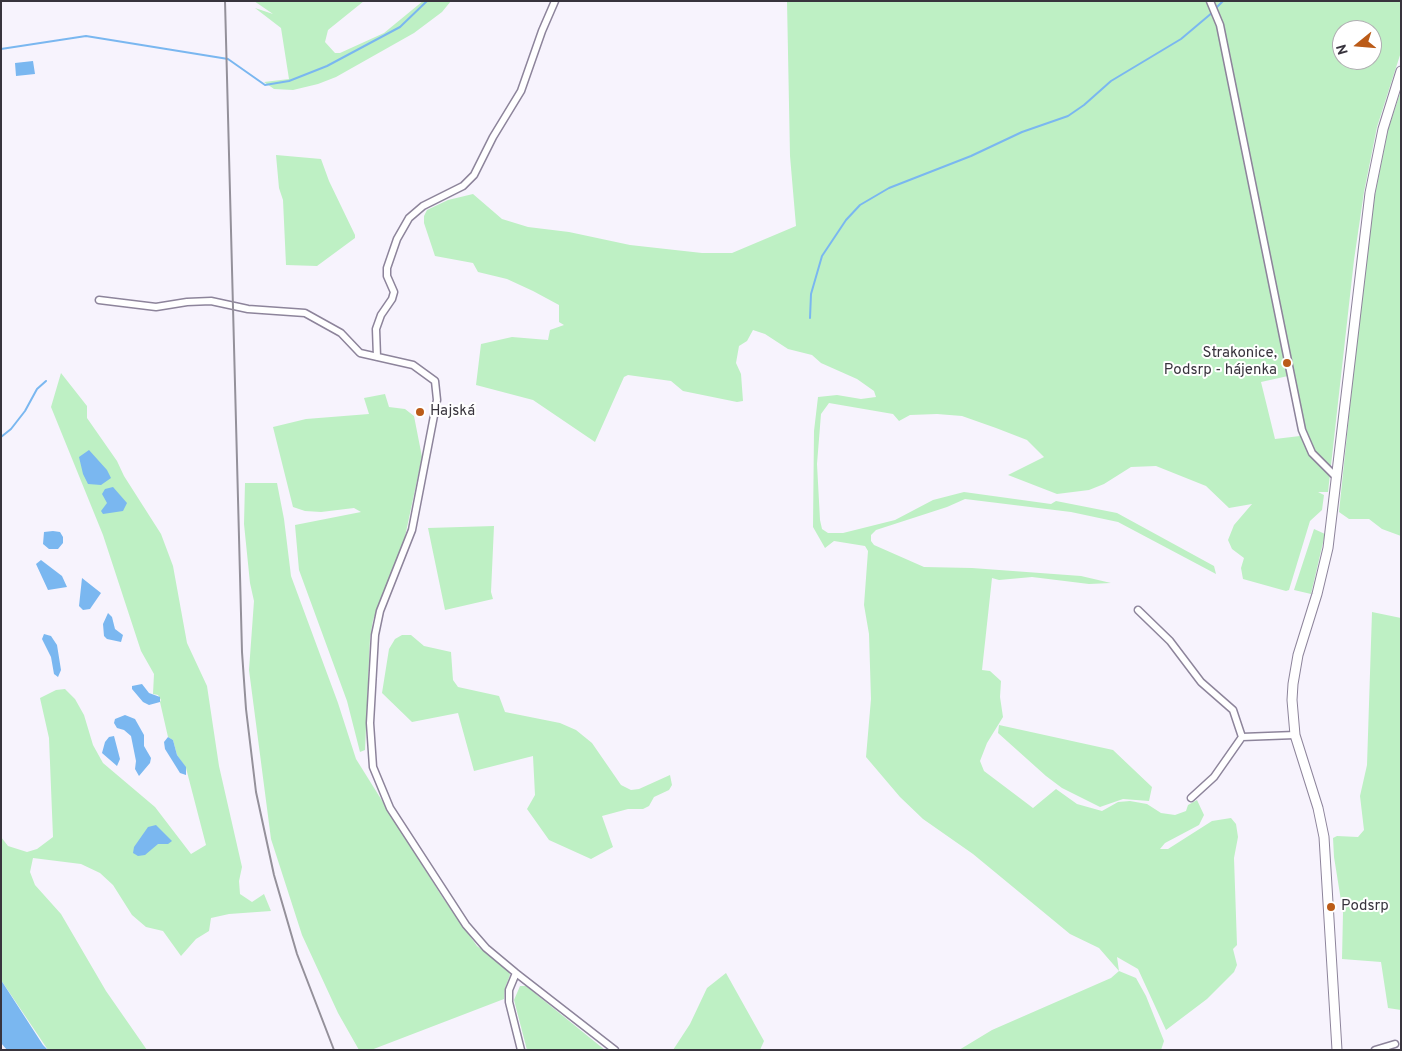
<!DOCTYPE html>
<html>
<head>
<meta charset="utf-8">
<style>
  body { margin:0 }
  #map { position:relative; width:1402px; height:1051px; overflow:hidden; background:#f7f3fd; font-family:Overpass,sans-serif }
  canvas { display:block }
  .frame { position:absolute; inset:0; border:2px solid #38343d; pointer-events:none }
  .north { position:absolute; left:1332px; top:20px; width:50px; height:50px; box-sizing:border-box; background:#fff; border:1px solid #afaeb1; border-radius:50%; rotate:253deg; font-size:14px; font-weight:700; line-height:20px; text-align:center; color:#38343d }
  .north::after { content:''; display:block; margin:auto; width:18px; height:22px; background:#bb5b18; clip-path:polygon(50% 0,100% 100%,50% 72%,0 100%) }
</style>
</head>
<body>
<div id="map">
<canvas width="1402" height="1051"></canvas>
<div class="frame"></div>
<div class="north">N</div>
</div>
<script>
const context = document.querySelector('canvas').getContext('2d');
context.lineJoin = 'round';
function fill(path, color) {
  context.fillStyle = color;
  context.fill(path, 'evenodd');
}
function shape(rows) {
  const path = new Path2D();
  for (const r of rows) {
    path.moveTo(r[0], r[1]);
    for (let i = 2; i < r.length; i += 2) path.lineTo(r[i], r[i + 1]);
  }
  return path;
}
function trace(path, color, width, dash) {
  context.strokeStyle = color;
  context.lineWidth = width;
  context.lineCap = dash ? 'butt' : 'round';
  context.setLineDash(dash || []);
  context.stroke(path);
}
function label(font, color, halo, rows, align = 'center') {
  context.font = font + ' Overpass,sans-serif';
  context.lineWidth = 4;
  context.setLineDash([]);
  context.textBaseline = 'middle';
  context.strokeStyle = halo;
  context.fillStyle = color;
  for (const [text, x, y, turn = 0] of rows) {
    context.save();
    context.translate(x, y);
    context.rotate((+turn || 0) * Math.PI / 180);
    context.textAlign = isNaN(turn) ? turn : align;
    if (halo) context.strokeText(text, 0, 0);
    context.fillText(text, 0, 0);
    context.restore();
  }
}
fill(shape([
  [254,1,364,1,328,30,325,42,335,53,340,53,384,33,423,1,451,1,442,12,414,33,336,77,318,84,293,90,274,89,264,82,289,79,281,28,255,8,273,14],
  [787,1,1401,1,1401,52,1377,127,1364,192,1354,260,1328,492,1318,492,1324,495,1322,510,1310,521,1289,590,1286,591,1243,579,1241,568,1244,558,1232,549,1228,540,1234,525,1252,504,1229,508,1206,486,1156,466,1131,467,1104,484,1089,490,1057,494,1008,475,1044,457,1027,440,996,428,962,416,937,414,910,415,899,421,893,414,829,403,821,414,817,464,820,520,822,529,828,533,843,533,895,520,933,500,964,492,1051,504,1056,501,1117,513,1214,566,1216,574,1118,522,1071,512,965,499,947,507,876,530,871,535,871,541,874,545,924,567,972,568,1081,576,1111,583,1089,584,1032,577,999,580,992,578,982,670,990,671,1001,681,1000,697,1003,717,987,743,980,761,984,771,1033,808,1056,789,1077,804,1102,811,1118,802,1130,801,1147,804,1161,813,1175,815,1186,811,1188,805,1197,800,1204,815,1199,825,1165,843,1160,849,1168,849,1212,821,1231,818,1236,824,1238,837,1234,858,1237,945,1233,949,1237,965,1234,972,1207,999,1166,1030,1138,969,1117,957,1119,971,1136,978,1146,996,1164,1041,1161,1050,959,1050,992,1030,1111,978,1119,971,1099,948,1070,934,973,854,923,819,900,797,866,757,871,699,869,634,864,605,868,551,865,546,834,541,825,548,813,527,814,431,818,397,837,395,861,399,876,397,874,391,857,379,821,363,812,355,788,349,765,334,753,330,747,341,739,346,736,363,741,374,743,401,737,402,683,391,671,381,628,375,624,377,595,442,533,400,476,385,481,344,512,337,548,340,550,330,564,325,559,322,559,305,533,291,507,279,478,272,473,263,435,256,424,223,424,216,427,210,448,200,473,194,502,219,528,227,569,232,630,245,702,253,732,253,796,226,790,156],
  [1342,30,1372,30,1372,60,1342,60],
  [1288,376,1300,436,1275,439,1261,382],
  [1401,90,1401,536,1382,529,1369,519,1349,519,1339,512,1365,261,1375,194,1388,130],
  [276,155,321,159,329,181,355,235,355,238,317,266,286,265,283,200,279,188],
  [61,373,87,406,87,418,117,461,124,476,161,534,173,566,187,643,207,686,219,766,242,867,239,881,240,894,252,902,264,894,271,911,229,914,211,918,209,931,196,939,181,956,163,931,146,927,132,915,113,885,100,873,81,864,33,858,30,872,35,885,61,914,106,991,147,1050,48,1050,1,980,1,837,8,846,27,852,37,849,53,837,49,738,40,698,56,690,65,689,75,699,84,715,93,745,103,763,155,807,191,854,206,845,186,768,177,755,173,740,168,737,160,702,161,700,158,695,153,694,154,674,141,651,103,535,51,407],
  [385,394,389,407,405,409,414,416,422,457,403,546,373,620,370,638,365,750,360,752,347,701,299,570,295,525,361,512,354,508,321,512,305,511,293,507,273,427,306,419,369,414,364,398],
  [245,483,277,483,284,519,291,576,338,703,356,759,441,895,477,946,508,969,510,975,505,988,504,999,371,1050,359,1050,338,1013,302,935,271,839,249,670,254,601,250,583,244,524],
  [494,526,491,592,493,599,445,610,428,528],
  [1314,529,1325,534,1311,594,1294,590],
  [1372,612,1401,618,1401,1010,1388,1008,1381,962,1342,959,1343,913,1334,857,1333,838,1337,836,1358,837,1364,830,1360,796,1367,765],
  [402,635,411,635,424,646,451,652,453,680,458,687,499,696,505,712,560,723,576,730,592,743,621,785,631,790,639,789,670,775,672,785,669,790,654,797,649,806,643,809,628,809,602,816,613,847,591,859,549,840,527,809,535,795,533,756,474,771,458,713,412,722,382,693,389,649,395,639],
  [999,725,1113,750,1152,787,1149,801,1123,799,1100,807,1062,788,1046,776,998,733],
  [726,973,764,1041,760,1050,673,1050,690,1024,707,988],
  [520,986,526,986,605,1050,527,1050,514,1000]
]), '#bef0c4');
fill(shape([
  [33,61,35,74,16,76,15,63],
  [89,450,107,470,111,478,101,485,88,484,83,474,79,457],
  [113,487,127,503,123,511,103,514,101,511,107,503,102,494,105,489],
  [53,531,60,532,63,537,63,543,58,549,49,549,43,544,44,532],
  [41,560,62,576,67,587,48,590,36,564],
  [82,578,101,593,90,609,83,610,79,606],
  [108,613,112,617,115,629,123,635,121,642,107,639,104,636,103,624],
  [44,634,51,636,57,645,61,670,58,677,54,674,51,657,42,639],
  [142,684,149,693,160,697,160,702,149,705,143,702,132,689,132,686],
  [125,715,135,719,144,735,144,746,151,758,150,763,139,776,135,769,136,761,131,736,124,730,117,728,114,723,115,719],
  [114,736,120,759,117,766,102,753,105,742,109,737],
  [168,737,173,740,177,755,186,767,186,775,180,773,165,749,164,742],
  [156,825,172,841,168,844,158,844,145,855,138,856,133,853,134,847,148,827],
  [1,980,43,1045,48,1050,7,1050,1,1043]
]), '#7ab7f0');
trace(shape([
  [1216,8,1223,1],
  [1,49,86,36,228,59,265,85,289,81,327,66,400,27,427,1],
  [810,318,811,294,822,256,846,220,860,205,889,188,971,156,1022,132,1068,116,1084,105,1111,81,1181,39,1213,12],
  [1,437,11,429,25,411,37,389,46,381]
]), '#7ab7f0', 2);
const minor = shape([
  [1210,1,1220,25,1302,430,1312,453,1336,477],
  [99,300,156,307,187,302,211,301,248,309,305,313,341,333,360,353,413,365,435,381,437,400,412,530,380,611,375,635,370,723,373,767,390,808,466,925,486,948,516,973,615,1050],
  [377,357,376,329,381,315,392,299,394,292,387,276,387,268,397,239,409,218,423,206,463,186,474,175,493,137,521,91,542,31,555,1],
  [1138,610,1170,641,1201,682,1233,710,1242,737,1295,735],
  [1191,798,1214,777,1242,737],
  [516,973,509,990,509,1002,521,1050],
  [1375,1050,1395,1044]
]);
const major = shape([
  [1337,1050,1324,837,1318,808,1295,735,1292,700,1293,684,1298,655,1317,594,1328,548,1370,193,1383,129,1401,71]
]);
trace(minor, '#8d849b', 9);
trace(major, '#8d849b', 11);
trace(minor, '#fff', 6);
trace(major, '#fff', 9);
trace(shape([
  [225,1,242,652,246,709,256,792,274,875,297,954,334,1050]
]), '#94909a', 2);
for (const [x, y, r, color] of [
  [1287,363,5,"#bb5b18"],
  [420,412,5,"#bb5b18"],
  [1331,907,5,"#bb5b18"]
]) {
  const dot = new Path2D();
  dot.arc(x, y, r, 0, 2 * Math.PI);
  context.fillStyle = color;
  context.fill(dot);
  trace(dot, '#fff', 2);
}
label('15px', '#38343d', '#fff', [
  ["Strakonice,",1277,354,"right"],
  ["Podsrp - hájenka",1277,371,"right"],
  ["Hajská",430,412],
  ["Podsrp",1341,907]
], 'left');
</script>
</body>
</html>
